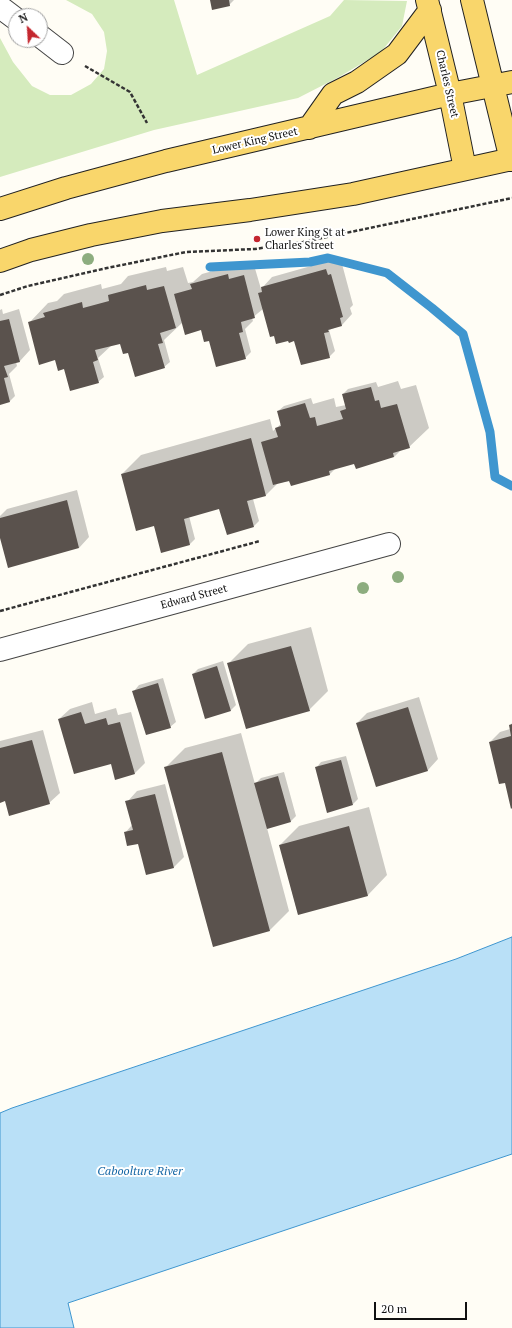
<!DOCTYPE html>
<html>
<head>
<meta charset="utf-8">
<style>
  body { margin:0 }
  #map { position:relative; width:512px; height:1328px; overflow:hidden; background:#fffdf5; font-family:"PT Serif",serif }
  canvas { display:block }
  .north { position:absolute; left:8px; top:8px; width:40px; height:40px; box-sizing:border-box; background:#fff; border:1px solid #a0a0a0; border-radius:50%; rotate:335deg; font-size:11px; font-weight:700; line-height:16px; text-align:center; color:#111 }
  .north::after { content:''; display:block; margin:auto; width:14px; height:18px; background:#c4262e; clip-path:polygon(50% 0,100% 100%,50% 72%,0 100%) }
  .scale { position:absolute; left:374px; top:1302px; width:93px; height:18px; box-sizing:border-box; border:2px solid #111; border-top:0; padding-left:5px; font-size:12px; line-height:14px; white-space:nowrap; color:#111; -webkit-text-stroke:3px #fff; paint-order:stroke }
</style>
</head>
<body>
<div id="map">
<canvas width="512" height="1328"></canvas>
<div class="north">N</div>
<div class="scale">20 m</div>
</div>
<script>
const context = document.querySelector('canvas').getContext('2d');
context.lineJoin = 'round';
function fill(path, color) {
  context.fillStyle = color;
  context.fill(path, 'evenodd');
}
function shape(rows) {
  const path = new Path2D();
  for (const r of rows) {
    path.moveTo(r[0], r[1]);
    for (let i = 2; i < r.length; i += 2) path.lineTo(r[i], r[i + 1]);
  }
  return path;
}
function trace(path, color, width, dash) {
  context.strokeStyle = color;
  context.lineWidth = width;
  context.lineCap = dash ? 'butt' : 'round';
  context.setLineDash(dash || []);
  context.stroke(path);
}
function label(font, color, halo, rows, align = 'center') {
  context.font = font + ' "PT Serif",serif';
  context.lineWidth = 4;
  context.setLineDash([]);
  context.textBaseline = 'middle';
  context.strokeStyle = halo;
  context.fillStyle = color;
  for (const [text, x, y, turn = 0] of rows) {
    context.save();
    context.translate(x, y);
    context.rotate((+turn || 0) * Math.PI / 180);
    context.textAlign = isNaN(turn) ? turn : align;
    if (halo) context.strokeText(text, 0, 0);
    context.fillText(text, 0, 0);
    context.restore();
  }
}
fill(shape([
  [66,0,174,0,197,75,330,16,344,0,407,1,402,26,381,52,339,77,298,98,154,130,0,177,0,38,13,62,32,86,50,95,71,95,91,84,104,69,107,51,104,32,92,14]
]), '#d5ebbd');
const water = shape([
  [512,937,512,1154,68,1303,74,1328,0,1328,0,1113,12,1108,456,959,512,937]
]);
fill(water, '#b9e0f7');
trace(water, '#3f96cf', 1);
fill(shape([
  [211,0,234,0,229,5],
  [336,259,338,265,342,264,353,305,350,308,352,314,342,325,329,330,335,351,329,357,295,340,263,309,252,318,253,321,245,329,251,352,245,358,211,341,202,329,183,322,164,340,170,362,164,367,129,353,121,342,112,345,98,358,104,377,98,382,65,370,29,323,48,303,57,301,64,294,101,284,102,289,121,284,128,276,166,267,167,271,183,267,188,283,193,282,202,274,238,264,240,269,254,265,261,289,272,277],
  [2,309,3,314,19,309,30,350,20,361,16,362,17,366,9,374,15,396,10,401,0,404,0,310],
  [398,381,401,389,416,385,429,428,409,447,401,450,394,457,355,462,336,468,330,474,278,483,266,495,253,499,259,521,254,526,223,507,189,516,195,539,190,544,162,552,154,525,122,474,141,455,270,419,273,431,282,423,278,411,284,406,311,398,313,404,334,398,336,407,346,405,343,394,348,389,376,382,378,387],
  [77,490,89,537,79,548,0,534,0,516,7,509],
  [311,627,328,691,309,710,228,664,248,644],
  [223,661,236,705,231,710,193,674,198,669],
  [163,678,176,722,170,727,134,691,139,685],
  [419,697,438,759,428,770,376,786,357,723,367,713],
  [92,702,95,714,116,708,118,715,131,712,145,763,135,773,111,763,59,719,70,709],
  [512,723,512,807,506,782,490,742,500,732,510,729,510,726],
  [43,730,60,793,49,803,6,800,0,801,0,741],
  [241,733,255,784,261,778,284,772,296,816,291,821,267,828,289,911,270,930,213,945,165,768,185,748],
  [346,756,358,799,353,804,316,768,321,762],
  [165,784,184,857,173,868,125,833,132,825,127,802,137,791],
  [369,807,387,875,368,895,298,914,280,845,299,826]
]), '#0003');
trace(shape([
  [210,267,310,262,328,258,387,273,432,308,463,334,490,432,495,477,512,486]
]), '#3f96cf', 9);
fill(shape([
  [210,0,229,0,230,6,212,10],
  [326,269,328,275,331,274,343,317,340,318,342,326,328,330,329,332,324,333,330,358,301,365,294,341,289,343,288,341,276,344,274,336,270,337,258,293,262,292,261,287],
  [228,274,229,279,244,275,255,318,241,322,243,332,239,333,246,359,216,367,209,341,204,342,201,330,185,335,174,294,192,289,190,284],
  [146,285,147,290,164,286,176,328,160,333,163,343,158,344,165,368,135,377,128,353,123,354,120,344,95,350,98,360,93,362,99,383,70,391,64,369,58,371,55,360,39,365,28,322,45,317,43,313,82,302,83,308,109,301,108,295],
  [9,319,20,362,4,366,8,377,4,378,10,402,0,405,0,321],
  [371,387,375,401,379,400,381,408,397,404,410,448,393,453,394,457,356,469,354,464,329,471,330,475,291,486,289,481,273,485,261,442,278,437,275,428,281,426,277,411,305,403,310,418,315,417,317,426,343,419,340,411,346,409,342,394],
  [251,438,266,496,247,501,254,527,227,535,219,509,184,519,190,545,161,553,154,526,136,531,121,474],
  [67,500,79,548,8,568,0,538,0,518],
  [291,646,310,711,246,729,227,663],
  [217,666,231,711,205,719,192,674],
  [158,683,171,728,146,735,132,691],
  [408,707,428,771,376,787,356,723],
  [81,712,85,724,106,718,108,725,120,722,135,774,115,780,111,764,74,774,58,719],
  [512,724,512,808,511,809,505,783,499,784,489,742,511,736,509,725],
  [32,740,50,804,9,816,5,801,0,803,0,748],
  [222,752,270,931,213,947,164,767],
  [341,760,353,805,327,813,315,767],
  [278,776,291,822,267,829,254,783],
  [155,794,174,868,146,875,138,844,127,846,124,832,133,830,125,801],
  [349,826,368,896,298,915,279,845]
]), '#5a524d');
const minor = shape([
  [0,7,16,19],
  [40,36,62,53],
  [0,650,389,544]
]);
const major = shape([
  [427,0,450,94,465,169],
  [472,0,511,160],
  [309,128,333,94,357,82,397,54,430,10],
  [0,209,66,188,166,161,450,94,512,82],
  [0,261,31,250,91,235,162,221,250,210,353,194,512,159]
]);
trace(minor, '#444', 24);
trace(major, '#222', 24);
trace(shape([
  [85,66,130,92,147,123],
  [0,295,28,286,107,268,186,252,255,249,303,242,512,198],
  [0,611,260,541]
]), '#333', 2.5, [4, 2]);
trace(minor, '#fff', 22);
trace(major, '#f9d66b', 22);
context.fillStyle = '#8dad7f';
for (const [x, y] of [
  [88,259],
  [398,577],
  [363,588]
]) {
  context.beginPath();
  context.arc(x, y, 6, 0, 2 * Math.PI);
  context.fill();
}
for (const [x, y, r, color] of [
  [257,239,4,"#c4262e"]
]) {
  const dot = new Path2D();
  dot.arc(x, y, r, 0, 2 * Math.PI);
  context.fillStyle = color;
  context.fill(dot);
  trace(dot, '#fff', 1.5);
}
label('11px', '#111', '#fff', [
  ["Charles Street",447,84,77],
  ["Lower King Street",255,141,-13],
  ["Edward Street",194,597,-15]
]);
label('11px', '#111', '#fff', [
  ["Lower King St at",265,233],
  ["Charles Street",265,246]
], 'left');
label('italic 12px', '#1768a6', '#fff', [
  ["Caboolture River",140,1172]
]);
</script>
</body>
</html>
